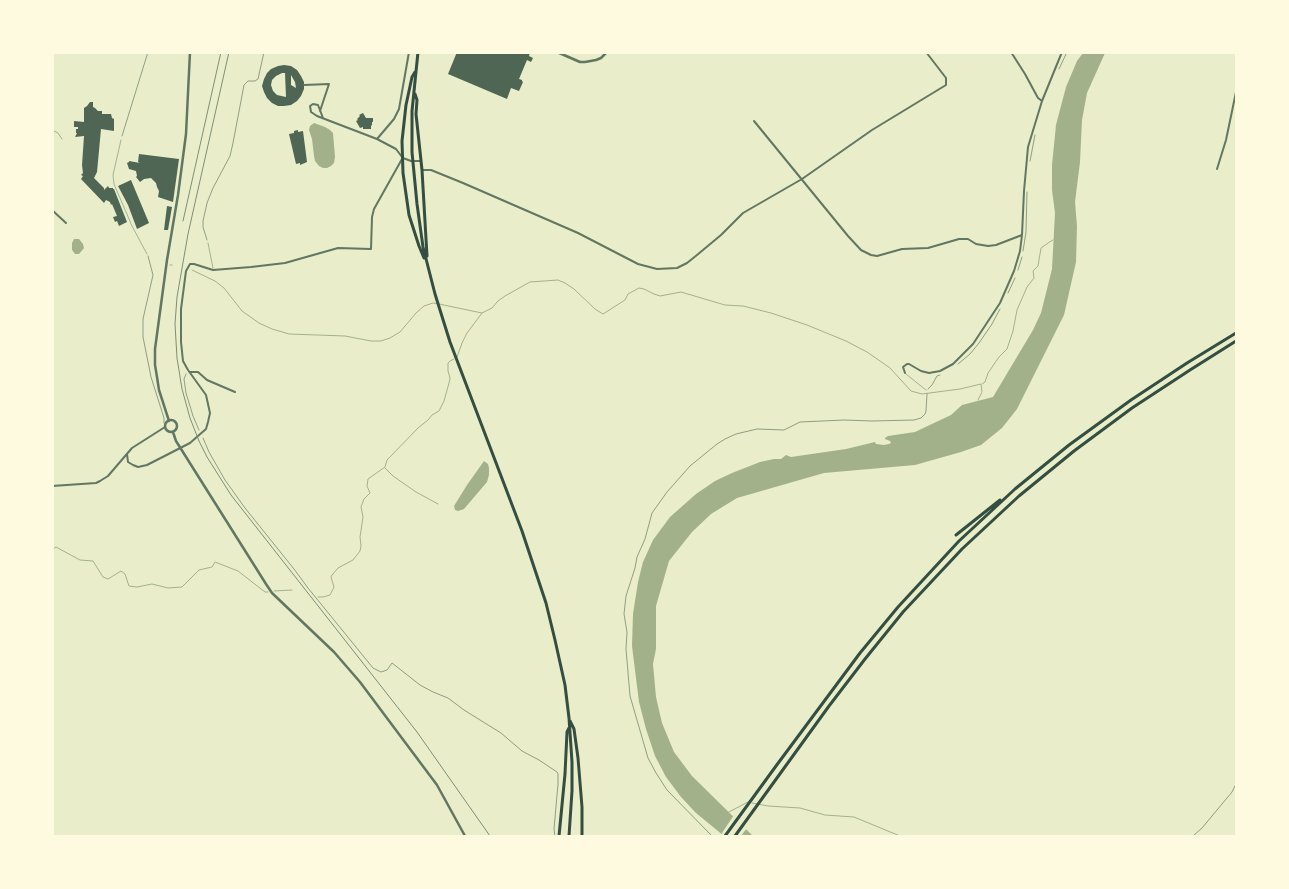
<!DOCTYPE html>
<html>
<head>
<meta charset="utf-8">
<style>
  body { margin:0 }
  #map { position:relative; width:1289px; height:889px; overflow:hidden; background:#e9edc9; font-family:"Roboto Condensed",sans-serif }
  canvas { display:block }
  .frame { position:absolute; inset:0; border:54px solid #fefae0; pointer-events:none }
</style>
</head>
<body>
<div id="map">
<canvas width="1289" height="889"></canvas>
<div class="frame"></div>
</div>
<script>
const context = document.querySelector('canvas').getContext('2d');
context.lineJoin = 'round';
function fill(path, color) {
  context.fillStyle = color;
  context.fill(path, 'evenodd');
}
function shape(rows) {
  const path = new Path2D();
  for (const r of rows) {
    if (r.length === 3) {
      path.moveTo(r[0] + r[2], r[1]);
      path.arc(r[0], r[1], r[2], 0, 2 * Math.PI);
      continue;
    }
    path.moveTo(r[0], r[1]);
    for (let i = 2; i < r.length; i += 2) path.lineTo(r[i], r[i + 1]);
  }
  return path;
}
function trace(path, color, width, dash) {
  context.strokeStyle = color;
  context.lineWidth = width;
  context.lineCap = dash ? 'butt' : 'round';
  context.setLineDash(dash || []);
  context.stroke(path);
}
fill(shape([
  [1083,53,1105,53,1087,93,1082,120,1080,162,1075,202,1077,226,1076,262,1064,315,1017,409,1002,428,981,445,961,452,915,465,824,473,737,498,711,514,692,532,669,561,656,606,656,649,653,664,656,697,662,723,674,752,692,776,753,836,724,836,696,813,681,797,666,777,655,756,646,729,639,702,632,646,633,614,638,582,643,562,653,540,670,517,696,494,715,481,732,473,760,462,774,459,781,459,786,455,791,457,846,449,875,442,876,444,884,445,889,444,891,443,890,441,885,439,885,438,888,436,915,432,951,415,962,405,993,397,1033,330,1041,313,1052,269,1055,213,1052,190,1052,165,1056,125,1066,87,1077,61],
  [314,123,325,127,330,130,333,133,335,157,334,163,331,166,327,168,323,168,319,166,315,161,314,156,312,139,309,130,310,126],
  [74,239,79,239,83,244,84,248,79,254,75,254,72,250,72,243],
  [484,461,488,464,489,468,489,475,487,482,464,509,458,511,455,510,454,506,467,485]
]), '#a3b18a');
fill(shape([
  [734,815,747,828,741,836,720,836]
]), '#e9edc9');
trace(shape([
  [52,130,58,133,62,139],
  [170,265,172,265],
  [192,270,215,281,224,288,242,311,259,323,272,329,289,334,345,336,371,341,381,341,390,338,400,332,416,313,424,306,433,303,439,304,482,313,492,308,498,301,505,296,530,282,558,280,565,283,574,289,595,309,603,314,625,300,628,294,639,288,644,289,654,294,660,296,681,292,725,305,743,306,771,313,807,325,846,341,867,352,890,368,911,391,922,394,960,389,981,384,982,392,978,400],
  [457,357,462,343,467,333,482,313],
  [982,384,985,382,988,373,999,357,1007,349,1013,331,1017,310,1027,287,1034,278,1033,271,1038,266,1041,248,1048,243,1053,240],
  [385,468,393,476,416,492,438,504],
  [52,550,56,547,80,560,93,561,103,577,108,579,121,571,125,574,129,586,137,587,152,584,168,588,182,587,199,570,212,567,215,562,238,571,265,592,268,592],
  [274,591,292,590],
  [318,597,323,597,330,595,334,587,331,577,332,575,338,568,353,560,360,551,361,546,360,537,363,517,361,507,364,499,370,493,367,486,368,479,385,467,387,460,418,428,428,420,432,415,439,411,444,401,449,383,450,378,448,371,448,363,450,361,454,359],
  [752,803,768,806,800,808,825,815,854,817,900,836],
  [727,813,748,802]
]), '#a3b18a', 1);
fill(shape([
  [457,52,530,52,529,56,533,58,531,62,527,60,519,79,522,80,522,81,523,82,519,91,511,88,507,99,448,74],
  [284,65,291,66,297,70,301,76,304,82,304,89,301,96,297,101,291,105,284,106,278,106,272,103,267,98,264,92,262,86,264,79,267,73,271,69,278,66],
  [282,73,285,73,286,97,277,95,273,91,271,85,272,80,276,76],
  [291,75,295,82,296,88,291,85],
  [90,102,93,102,93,107,95,108,98,111,102,111,102,114,111,114,112,118,114,119,114,131,101,129,97,172,94,178,104,188,104,190,108,186,109,188,113,188,113,189,114,189,127,222,119,226,117,221,115,222,113,217,117,216,112,204,111,205,110,202,106,200,104,203,81,179,83,176,81,175,83,173,82,165,84,136,75,137,77,133,76,133,76,129,78,129,78,127,74,127,74,121,84,122,84,108,87,106],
  [363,113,366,118,373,118,373,122,372,122,372,125,371,126,371,129,363,129,363,127,360,128,356,121,358,120,357,119,360,116,359,115],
  [298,130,298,132,303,131,307,162,300,165,300,163,296,164,289,134,294,133,294,131],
  [139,154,179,159,173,202,158,197,159,191,157,187,156,183,151,178,144,179,140,182,136,177,137,176,136,171,129,169,127,163,129,162,129,161,140,163,138,162],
  [131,180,149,223,137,229,128,205,118,186],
  [167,206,172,207,168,230,164,230]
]), '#4f6655');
trace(shape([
  [1059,69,1067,52],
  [122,136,148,52],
  [1030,161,1035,135],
  [207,240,203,227,203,221,207,203,213,188,230,156,233,143,244,85,248,81,255,81,258,79,264,52],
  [1023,251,1026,232,1027,192],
  [148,256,153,275,143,319,143,337,151,377,164,418,164,423],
  [1018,270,1022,257],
  [1008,293,1015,278],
  [958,364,970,354,979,343,992,324,1000,309],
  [186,374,184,379,186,393,193,416,199,430],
  [928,389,932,385,937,376,940,375],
  [203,438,209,452,225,480,245,508,294,569,308,588,373,668,381,672,387,670,392,663,420,685,433,692,448,698,464,710,501,733,522,751,539,760,557,772,558,774,558,784,554,829,555,836],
  [712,836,667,790,656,773,648,758,630,696,626,649,627,632,624,614,626,596,635,568,637,557,645,539,652,513,667,492,690,466,717,444,725,439,736,434,757,429,784,430,800,422,844,420,872,421,914,420,921,418,925,414,926,411,927,394],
  [1193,836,1202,828,1232,792,1236,784]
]), '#344e41', 0.5);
trace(shape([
  [121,140,113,175,114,184,132,226,147,254],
  [208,243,213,268],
  [906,374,926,390]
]), '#617663', 0.5);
trace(shape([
  [1011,52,1025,74,1038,98,1042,101],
  [304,85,329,84,320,111],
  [323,118,318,105,313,104,310,106,311,112,317,116,377,139,396,149,402,157],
  [754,121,848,236,861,250,871,255,877,256,902,249,928,248,959,239,968,239,976,244,988,246,996,245,1022,235],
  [377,139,394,119,399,109,409,52],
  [403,158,411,161,420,161],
  [1217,169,1226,140,1236,92],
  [422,170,431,170,463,183,578,233,638,264,657,269,677,268,687,263,697,255,721,235,743,213,802,179,872,130,946,85,946,78,926,52],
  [52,210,66,223],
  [190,372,198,372,207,380,235,392],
  [905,373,903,367,907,364,909,364,921,371,929,373,940,371,953,364,973,344,1000,303,1014,271,1020,251,1022,235,1024,191,1028,147,1042,101,1062,52],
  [127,454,128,462,133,465,138,467,147,465,190,443,206,429,208,422,210,413,206,395,188,370,183,361,181,342,181,309,186,271,190,264,194,264,213,270,251,267,285,263,338,248,371,249,372,217,374,209,402,159],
  [52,486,96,483,100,481,108,476,132,448,165,427]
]), '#617663', 2);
trace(shape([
  [557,52,580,62,585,62,596,60,601,58,607,52],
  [171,426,6],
  [169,421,159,390,157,377,155,365,155,349,167,260,178,195,186,134,190,52],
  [173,432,176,441,266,584,272,593,334,652,360,682,437,785,465,836]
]), '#617663', 2.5);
trace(shape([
  [418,52,412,111,412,152,417,204,423,247,435,294,450,342,522,531,546,603,555,640,565,685,569,718,572,762,572,791,569,836],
  [415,72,412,77,406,105,402,141,403,173,409,215,419,246,424,258],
  [415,94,417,100,416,114,422,170,427,256],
  [570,721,574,729,578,758,582,807,582,836],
  [559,836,565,774,567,732,569,728]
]), '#344e41', 3);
trace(shape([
  [956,535,1000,500],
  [725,836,776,766,860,653,898,607,959,541,1015,489,1069,445,1131,400,1187,363,1236,333],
  [735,836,829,706,865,659,903,612,962,549,1019,496,1074,451,1132,408,1190,370,1236,341]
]), '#344e41', 3);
trace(shape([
  [229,52,188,234,177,297,175,324,177,358,182,389,190,418,199,441,207,457,231,495,417,732,490,836],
  [183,221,221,52]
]), '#7c8e77', 1);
</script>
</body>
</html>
